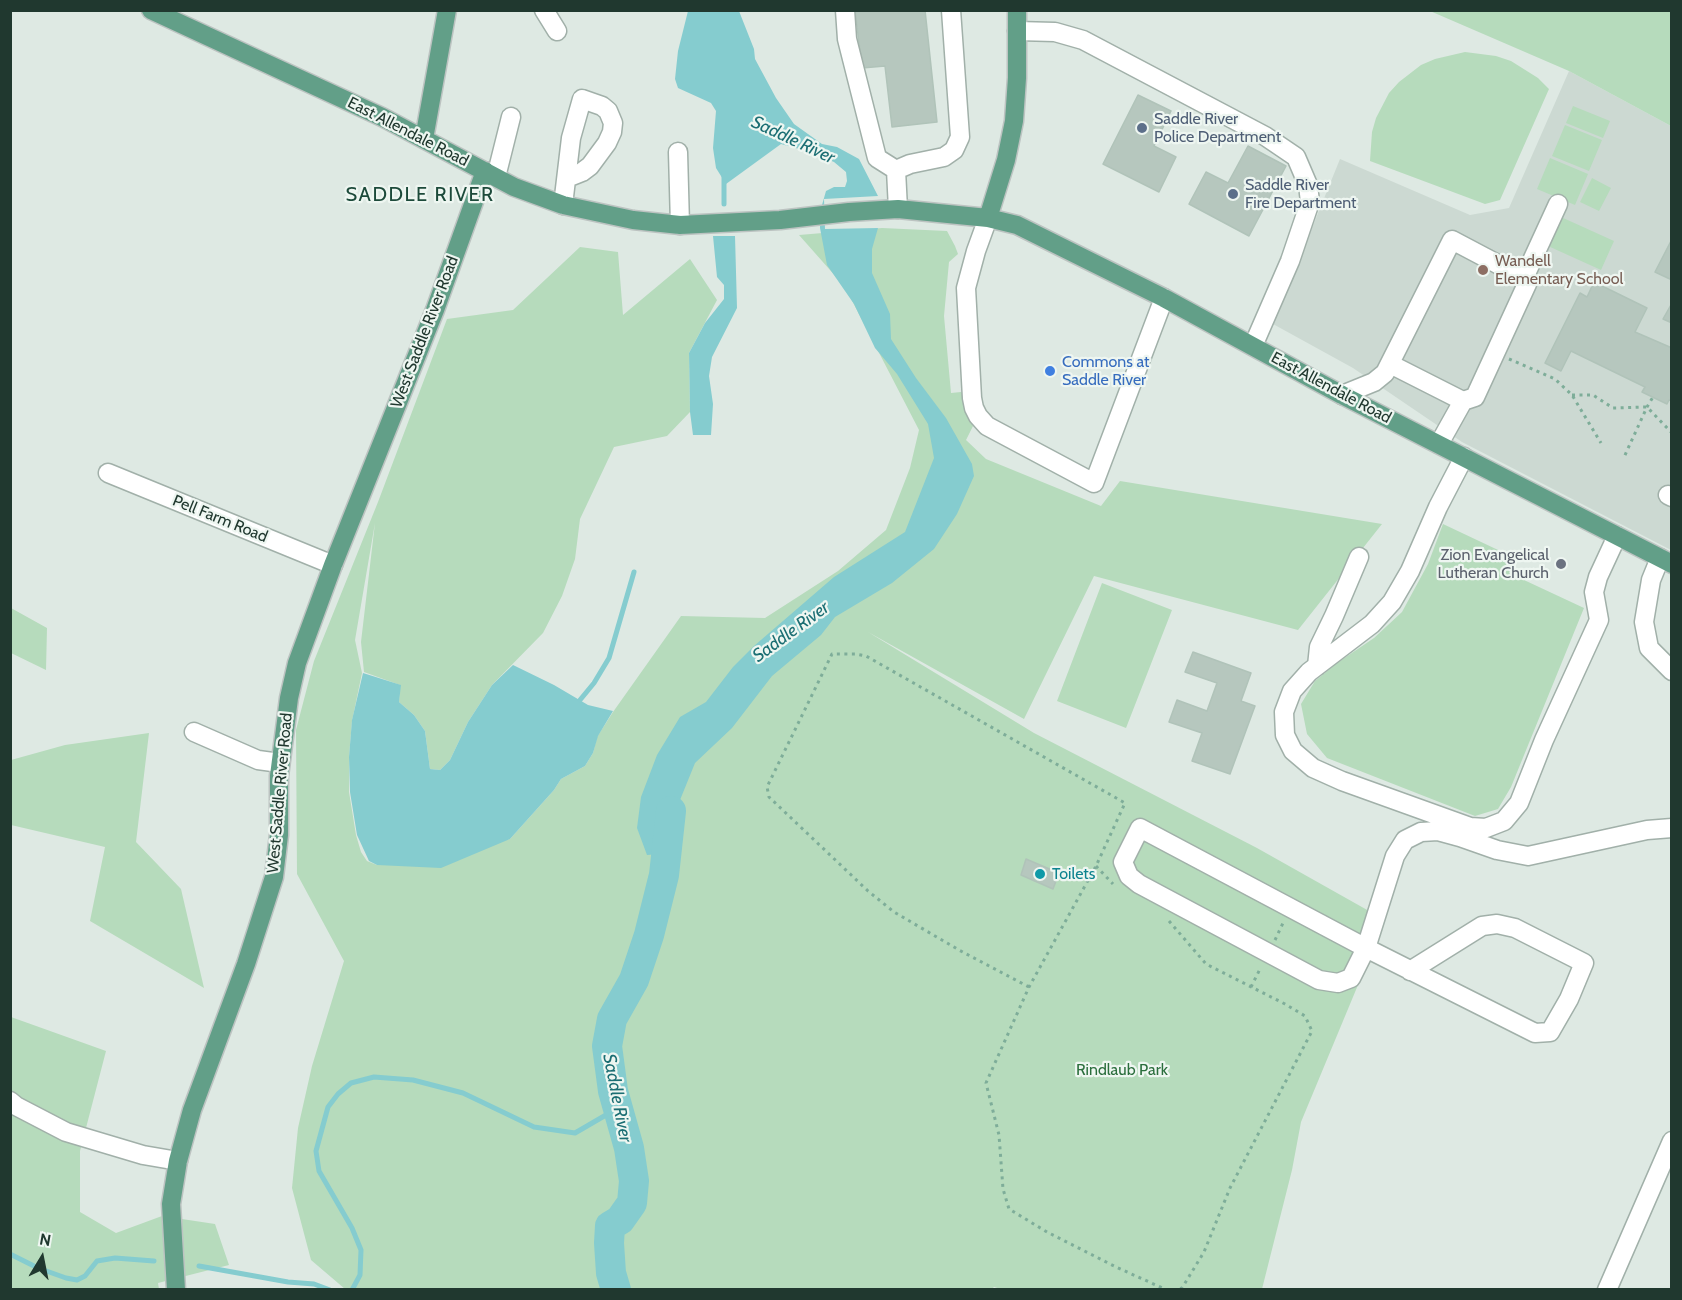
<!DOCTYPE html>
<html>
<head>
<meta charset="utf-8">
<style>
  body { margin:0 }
  #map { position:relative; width:1682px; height:1300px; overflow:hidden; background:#dee9e3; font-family:Cabin,sans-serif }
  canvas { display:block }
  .frame { position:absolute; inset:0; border:12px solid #20382f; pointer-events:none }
  .north { position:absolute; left:12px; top:1228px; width:60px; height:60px; -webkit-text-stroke:4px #eef6f1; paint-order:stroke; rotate:10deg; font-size:16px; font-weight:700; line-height:24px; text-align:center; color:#20382f }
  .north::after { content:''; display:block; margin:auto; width:21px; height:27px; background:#20382f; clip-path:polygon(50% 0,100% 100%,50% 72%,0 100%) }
</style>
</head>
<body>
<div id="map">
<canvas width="1682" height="1300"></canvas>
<div class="frame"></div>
<div class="north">N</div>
</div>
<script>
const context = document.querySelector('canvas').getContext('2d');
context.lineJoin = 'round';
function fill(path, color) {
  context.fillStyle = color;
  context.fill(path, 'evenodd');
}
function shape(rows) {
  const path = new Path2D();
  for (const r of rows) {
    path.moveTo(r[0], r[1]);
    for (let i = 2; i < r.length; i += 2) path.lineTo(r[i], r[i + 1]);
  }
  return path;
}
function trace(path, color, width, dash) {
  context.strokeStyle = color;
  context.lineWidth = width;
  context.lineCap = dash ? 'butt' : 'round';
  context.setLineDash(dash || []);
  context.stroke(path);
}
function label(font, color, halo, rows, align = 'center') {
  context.font = font + ' Cabin,sans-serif';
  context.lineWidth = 4.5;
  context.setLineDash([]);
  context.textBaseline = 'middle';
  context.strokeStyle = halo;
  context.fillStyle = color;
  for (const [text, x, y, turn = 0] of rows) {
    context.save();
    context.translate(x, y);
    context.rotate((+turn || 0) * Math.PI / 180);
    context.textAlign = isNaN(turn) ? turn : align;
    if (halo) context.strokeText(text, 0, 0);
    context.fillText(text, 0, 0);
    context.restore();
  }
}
fill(shape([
  [1569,71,1671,126,1671,550,1462,442,1353,368,1273,324,1340,159,1470,215,1509,208]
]), '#ccd9d2');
fill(shape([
  [1430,11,1671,11,1671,126,1569,71],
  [1465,52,1496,56,1511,61,1538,78,1549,89,1500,200,1485,204,1370,161,1372,132,1376,118,1389,93,1399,82,1421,65,1435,59],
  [1573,106,1610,121,1603,138,1566,123],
  [1565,125,1602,140,1589,171,1552,156],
  [1550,158,1588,174,1575,205,1537,189],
  [1592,178,1611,188,1599,211,1580,202],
  [1561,217,1614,241,1601,270,1548,246],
  [882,228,947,231,955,246,958,254,949,262,944,316,951,393,961,392,965,395,967,414,973,426,966,440,986,459,1101,506,1120,481,1382,524,1298,630,1094,576,1024,719,868,632,1034,733,1257,848,1385,920,1301,1122,1292,1170,1262,1289,1004,1290,994,1287,991,1290,345,1289,311,1260,292,1188,298,1128,312,1066,344,961,297,874,296,730,314,661,378,502,447,319,513,310,580,247,618,252,623,315,690,259,717,300,689,353,690,412,667,436,614,447,580,519,575,559,562,596,543,633,492,685,468,722,450,760,440,770,430,769,425,731,414,715,399,702,400,685,364,672,361,642,375,523,355,640,362,673,352,721,349,757,349,792,356,835,361,852,367,861,377,865,510,839,554,790,561,779,585,766,593,753,597,737,613,712,681,616,765,618,838,571,886,530,910,468,919,430,845,287,799,235],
  [1443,524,1515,558,1509,573,1584,608,1511,787,1498,809,1475,816,1327,758,1307,734,1301,704,1315,681,1337,663,1374,638,1402,612,1428,564],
  [1102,583,1172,610,1126,728,1057,701],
  [11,608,47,628,46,670,11,653],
  [149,733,136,842,181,889,204,988,90,921,105,847,11,825,11,760,65,745],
  [11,1017,106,1051,80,1151,80,1212,116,1233,162,1216,215,1224,229,1265,158,1283,159,1289,11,1290]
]), '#b6dbbc');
fill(shape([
  [688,11,739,11,754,49,755,59,776,98,794,124,822,144,837,147,859,159,878,196,878,228,872,249,872,273,890,314,891,339,916,378,946,418,972,464,974,476,957,514,934,549,892,583,835,617,821,635,772,676,732,728,695,763,678,805,673,853,647,855,637,828,641,797,657,755,680,717,706,702,733,667,754,646,834,577,905,532,934,458,928,424,897,374,875,348,854,304,827,265,820,228,820,212,826,191,834,187,845,187,847,181,846,172,834,162,810,152,781,144,726,184,716,168,713,148,716,111,711,103,678,88,675,79,678,51],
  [713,236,735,236,737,308,712,357,709,376,713,404,711,435,693,435,690,412,689,353,705,323,724,299,724,285,717,277],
  [513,665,554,685,588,705,613,711,598,736,593,753,585,766,561,779,554,790,510,839,441,868,377,865,369,861,357,835,350,792,349,757,352,720,363,673,401,685,399,702,414,715,425,731,430,769,440,770,450,760,468,722,492,685]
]), '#85cccf');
fill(shape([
  [878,196,878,228,825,229,824,199]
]), '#dee9e3');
trace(shape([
  [724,174,724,204],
  [580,700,594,683,609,658,634,572],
  [10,1254,38,1268,66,1278,77,1280,85,1276,97,1261,115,1258,154,1261],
  [199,1266,288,1282,314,1284,330,1290],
  [352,1290,360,1275,361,1250,352,1228,319,1171,316,1151,328,1107,338,1094,351,1083,374,1077,413,1080,463,1093,534,1127,575,1133,618,1108]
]), '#85cccf', 5);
trace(shape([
  [616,1290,611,1273,609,1243,610,1226,620,1220,632,1203,634,1181,629,1148,613,1091,607,1046,612,1019,634,980,649,935,664,875,671,811]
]), '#85cccf', 30);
const building = shape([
  [855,10,925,10,937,122,892,127,885,66,862,68,855,10],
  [1138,95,1171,111,1154,146,1176,157,1159,192,1103,164,1138,95],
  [1248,146,1286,166,1249,236,1189,204,1206,172,1228,183,1248,146],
  [1672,239,1672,280,1655,272,1672,239],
  [1594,282,1647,308,1635,332,1672,348,1672,401,1669,400,1667,404,1642,392,1645,387,1571,351,1561,371,1545,363,1580,293,1587,297,1594,282],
  [1672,303,1672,323,1663,319,1672,303],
  [1193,652,1251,673,1241,701,1255,706,1230,774,1192,761,1202,733,1169,722,1177,700,1207,711,1217,683,1185,672,1193,652],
  [1026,859,1059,873,1053,889,1021,875,1026,859]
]);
fill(building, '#b6c7be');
trace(building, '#b0c3b9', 1.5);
const minor = shape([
  [544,10,557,31],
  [845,10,847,39,877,158,896,170],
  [1017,31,1055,32,1083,40,1265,136,1296,157,1308,185,1310,202,1290,261,1253,346],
  [678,152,680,225],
  [896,170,910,164,944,157,954,150,960,137,951,10],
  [896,170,898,209],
  [496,177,511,117],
  [563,205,571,138,582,99,602,106,608,111,613,123,612,132,607,143,590,166,582,172,567,178],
  [988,218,976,251,966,288,972,398,974,408,978,416,987,426,1094,483,1164,298],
  [1390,364,1463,401],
  [1342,395,1374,382,1385,373,1452,240,1524,278],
  [1439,444,1463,401,1475,397,1527,284,1524,278,1558,204],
  [1464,457,1438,507,1410,571,1392,602,1372,624,1309,672,1292,691,1284,712,1285,735,1293,751,1313,768,1342,781,1470,827,1486,828,1504,821,1519,803,1544,740,1599,620,1594,592,1598,577,1617,536],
  [108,473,333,565],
  [1668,495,1672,497],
  [1660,558,1651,580,1644,622,1649,648,1672,671],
  [1317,666,1319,647,1334,616,1359,557],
  [194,732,258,760,280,763],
  [1410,971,1482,926,1497,924,1515,928,1584,963,1569,999,1550,1032,1535,1033,1366,948,1140,828,1123,862,1129,876,1139,884,1319,980,1338,983,1351,978,1366,948,1395,856,1405,840,1421,832,1438,831,1460,837,1497,850,1528,856,1647,830,1672,828],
  [10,1101,16,1106,66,1132,143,1155,178,1161],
  [1607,1290,1672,1141]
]);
const major = shape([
  [151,10,382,117,514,187,563,205,633,220,680,225,780,220,849,212,898,209,988,218,1017,225,1164,298,1342,395,1672,564],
  [424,139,447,10],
  [988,218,1006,160,1014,121,1017,78,1017,10],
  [176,1290,171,1204,178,1161,192,1110,246,964,274,877,279,835,279,776,289,698,297,663,333,565,435,310,485,171]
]);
trace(minor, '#a1b0a9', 21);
trace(major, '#bcc3c1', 21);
trace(shape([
  [1509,359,1555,379,1572,395,1601,443],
  [1572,395,1593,395,1613,408,1647,407,1672,433],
  [1625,455,1647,407,1653,397],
  [1096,866,1113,884],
  [1169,921,1206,964,1285,1004,1305,1016,1312,1031,1230,1188,1204,1252,1182,1288,1176,1290],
  [1275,940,1284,921],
  [1029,987,959,950,894,912,868,891,769,797,767,787,832,654,855,654,866,656,1125,803,1096,866,1029,987,986,1083,999,1135,1003,1189,1009,1209,1047,1232,1116,1267,1167,1290],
  [1251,987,1261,967]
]), '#7ead99', 3, [3, 4.5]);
trace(minor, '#fff', 18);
trace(major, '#629f88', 18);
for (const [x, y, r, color] of [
  [1142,128,6,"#5c6f8a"],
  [1233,194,6,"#5c6f8a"],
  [1483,270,6,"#8d6e63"],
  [1050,371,6,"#3f7fe0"],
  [1561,564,6,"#6b7280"],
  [1040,874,6,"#0f9aa8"]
]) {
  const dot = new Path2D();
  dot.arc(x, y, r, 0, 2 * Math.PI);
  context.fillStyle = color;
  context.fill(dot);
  trace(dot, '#eef6f1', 2);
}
label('16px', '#4e5e75', '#eef6f1', [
  ["Saddle River",1154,119],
  ["Police Department",1154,137],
  ["Saddle River",1245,185],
  ["Fire Department",1245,203]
], 'left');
label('16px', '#20382f', '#eef6f1', [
  ["East Allendale Road",408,132,27],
  ["West Saddle River Road",425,332,-69],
  ["East Allendale Road",1331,388,28],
  ["Pell Farm Road",220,519,22],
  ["West Saddle River Road",280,793,-85]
]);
label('16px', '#785e54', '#eef6f1', [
  ["Wandell",1495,261],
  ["Elementary School",1495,279]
], 'left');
label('16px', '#366cbe', '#eef6f1', [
  ["Commons at",1062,362],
  ["Saddle River",1062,380]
], 'left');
label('16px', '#5b616d', '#eef6f1', [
  ["Zion Evangelical",1549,555],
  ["Lutheran Church",1549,573]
], 'right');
label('16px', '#0d838f', '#eef6f1', [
  ["Toilets",1052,874]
], 'left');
label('16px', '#2b6e3d', '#eef6f1', [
  ["Rindlaub Park",1122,1070]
]);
label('italic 18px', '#1b6e73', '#eef6f1', [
  ["Saddle River",793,140,25],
  ["Saddle River",791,632,-36],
  ["Saddle River",617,1098,79]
]);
context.letterSpacing = '1.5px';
label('20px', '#1c4a3a', '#eef6f1', [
  ["SADDLE RIVER",420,195]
]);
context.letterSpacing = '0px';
</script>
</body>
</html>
